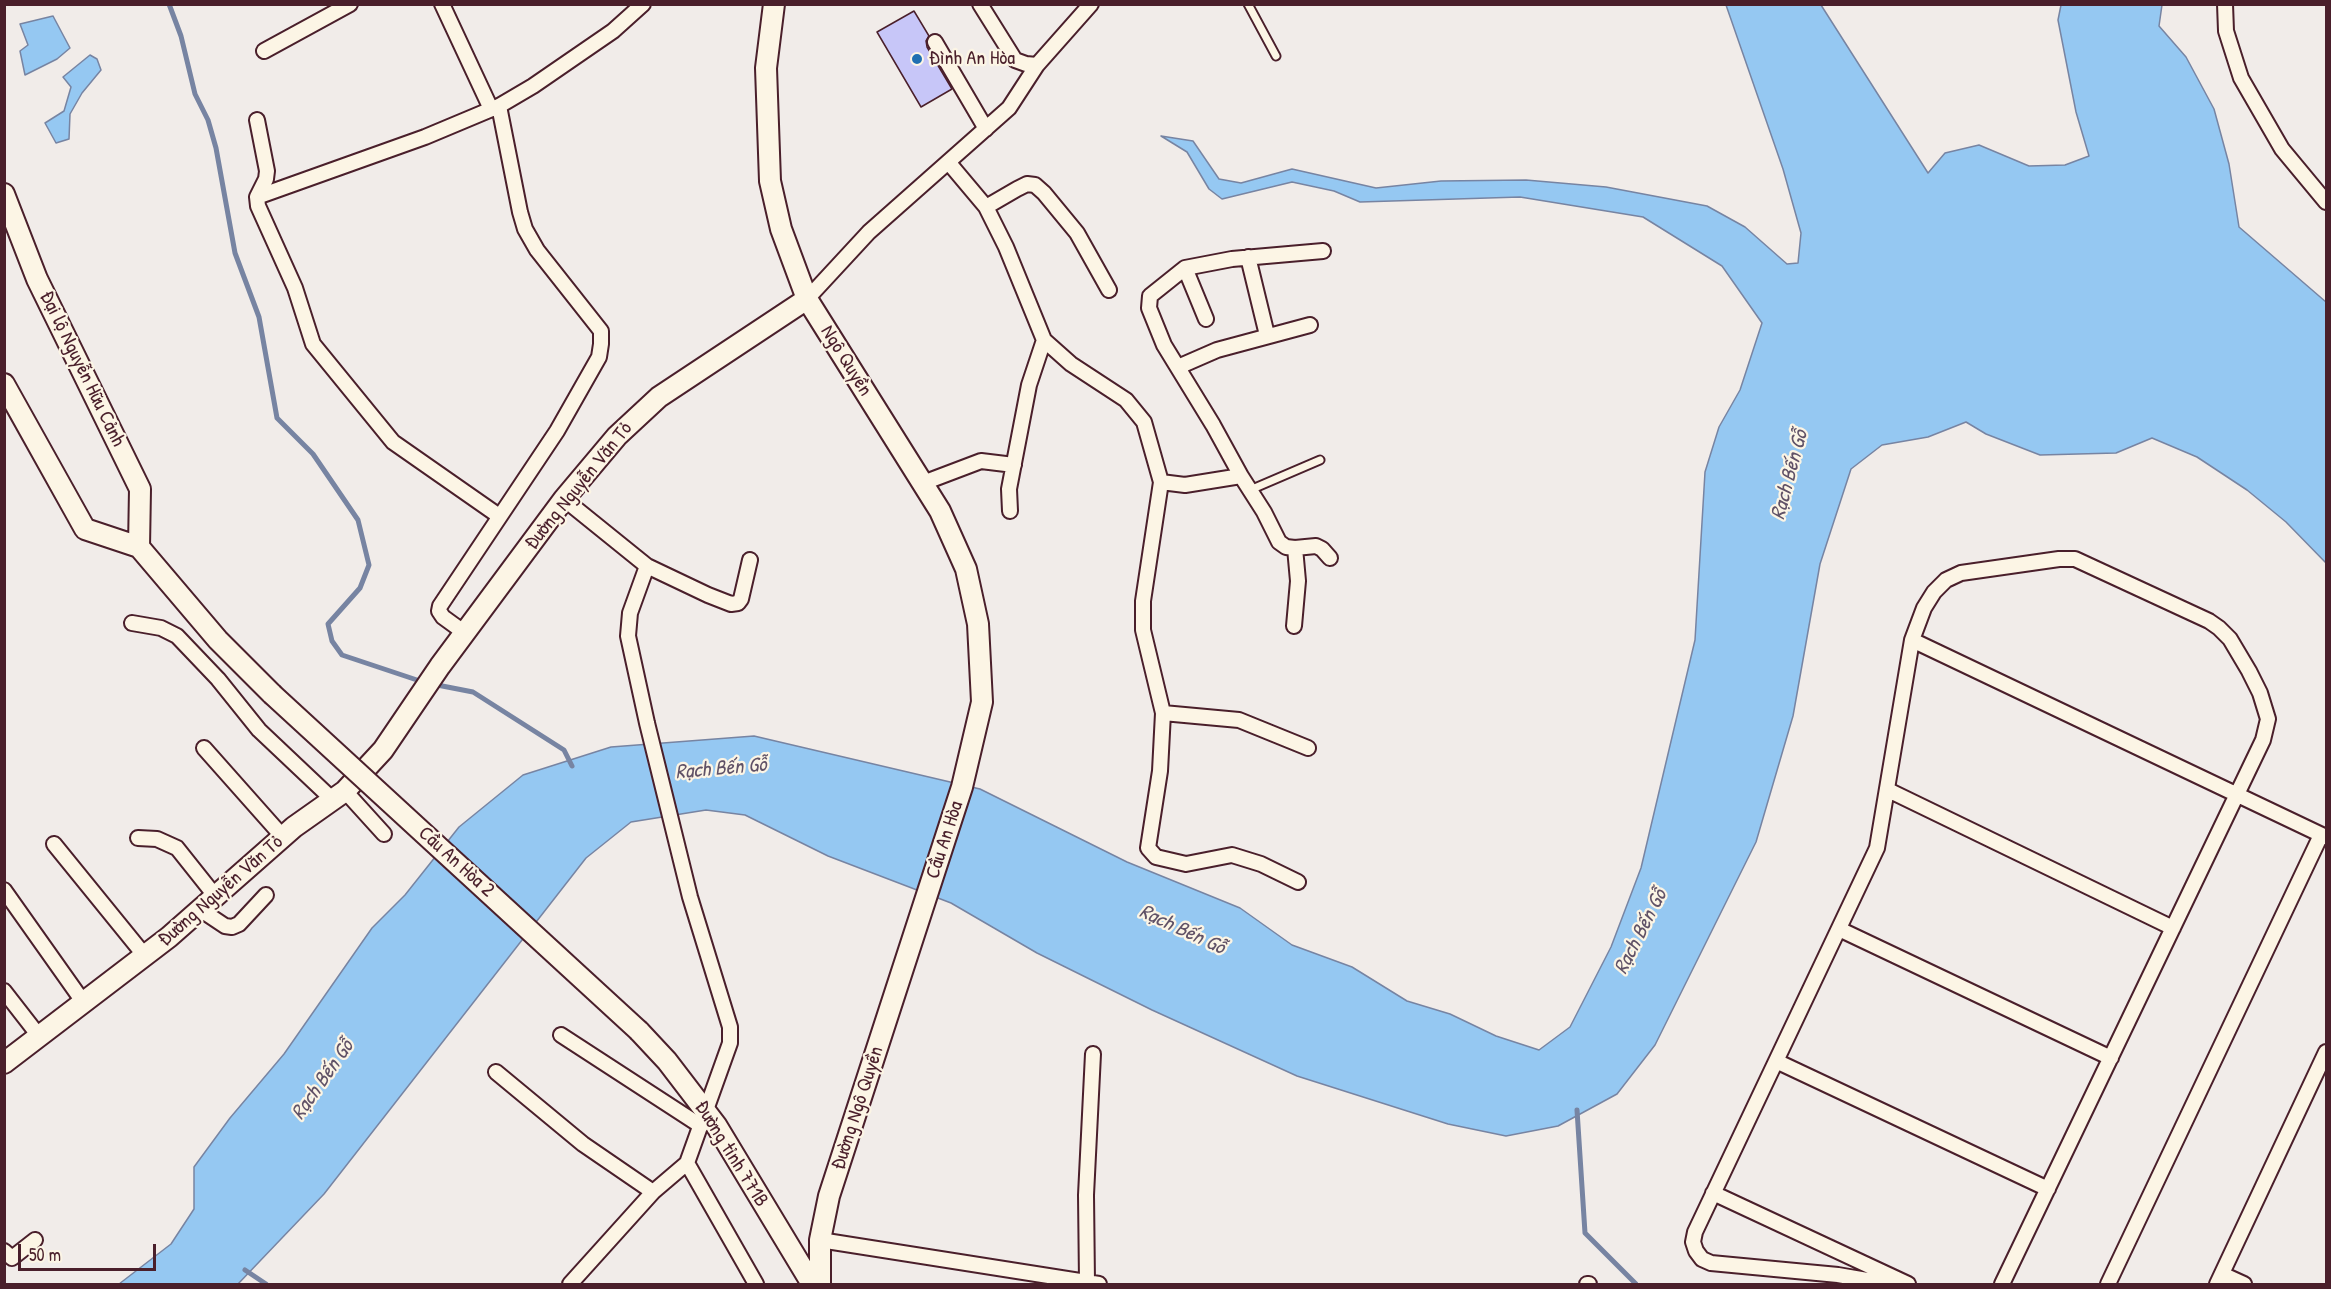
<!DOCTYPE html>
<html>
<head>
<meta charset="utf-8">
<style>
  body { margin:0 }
  #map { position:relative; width:2331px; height:1289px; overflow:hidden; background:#f1ece9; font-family:"Patrick Hand",sans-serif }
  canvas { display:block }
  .frame { position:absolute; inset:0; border:6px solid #4a1f2b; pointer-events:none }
  .scale { position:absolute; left:18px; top:1244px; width:138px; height:27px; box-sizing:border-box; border:3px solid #4a1f2b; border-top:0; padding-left:8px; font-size:18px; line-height:21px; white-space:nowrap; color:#4a1f2b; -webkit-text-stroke:4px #fcf5e5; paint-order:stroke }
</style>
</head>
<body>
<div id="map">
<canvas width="2331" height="1289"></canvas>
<div class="frame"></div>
<div class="scale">50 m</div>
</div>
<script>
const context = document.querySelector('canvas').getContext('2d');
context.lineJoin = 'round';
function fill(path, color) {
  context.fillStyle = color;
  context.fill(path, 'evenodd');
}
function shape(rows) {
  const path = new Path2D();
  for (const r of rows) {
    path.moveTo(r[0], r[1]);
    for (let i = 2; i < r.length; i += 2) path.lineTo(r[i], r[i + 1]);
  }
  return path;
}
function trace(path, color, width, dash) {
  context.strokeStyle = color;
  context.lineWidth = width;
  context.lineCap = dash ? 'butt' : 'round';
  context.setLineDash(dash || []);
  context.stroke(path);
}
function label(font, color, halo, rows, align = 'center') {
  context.font = font + ' "Patrick Hand",sans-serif';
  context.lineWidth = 4.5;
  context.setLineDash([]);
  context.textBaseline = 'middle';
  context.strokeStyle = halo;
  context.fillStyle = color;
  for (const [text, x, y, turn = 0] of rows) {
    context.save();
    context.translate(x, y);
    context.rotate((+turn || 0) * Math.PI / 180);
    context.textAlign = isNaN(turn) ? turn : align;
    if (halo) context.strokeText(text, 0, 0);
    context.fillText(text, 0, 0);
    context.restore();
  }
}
const water = shape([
  [1726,5,1821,5,1928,173,1945,153,1979,145,2029,166,2065,165,2089,156,2076,112,2058,20,2061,5,2162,5,2159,26,2186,57,2214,109,2229,164,2239,227,2326,302,2326,563,2286,522,2247,490,2197,457,2152,438,2116,453,2040,455,1986,434,1966,422,1928,437,1882,445,1851,469,1820,564,1793,716,1756,842,1655,1045,1617,1094,1558,1126,1506,1136,1448,1124,1297,1076,1152,1010,1037,953,951,903,828,856,745,815,706,810,631,822,586,858,324,1194,238,1284,119,1284,171,1244,194,1209,194,1167,230,1118,284,1054,372,928,405,895,459,827,523,775,611,747,754,736,980,789,1127,862,1240,908,1292,945,1352,967,1407,1001,1450,1014,1496,1036,1539,1050,1570,1027,1611,947,1641,868,1695,640,1705,472,1719,427,1740,390,1762,323,1722,266,1643,217,1520,197,1360,202,1334,191,1292,182,1222,199,1209,189,1187,152,1161,136,1193,141,1219,179,1241,183,1292,169,1376,188,1441,181,1526,180,1606,187,1707,206,1745,227,1787,264,1798,263,1801,233,1783,169,1726,5],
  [53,16,70,48,57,59,25,75,20,51,28,45,20,24,53,16],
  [90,55,97,59,101,70,82,93,70,114,69,139,56,143,45,123,64,111,71,87,63,77,90,55]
]);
fill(water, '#95c8f2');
trace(water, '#7784a2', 1.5);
trace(shape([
  [169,4,181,36,195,94,208,120,216,148,235,253,259,317,277,418,313,454,358,520,369,565,360,588,328,624,332,641,342,655,423,682],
  [432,684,473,692,564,750,572,766],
  [1577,1110,1585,1233,1636,1284],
  [245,1270,266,1284]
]), '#7784a2', 5);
const building = shape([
  [914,11,929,36,926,41,927,47,952,89,921,107,877,32,914,11]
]);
fill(building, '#c7c6f8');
trace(building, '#4a1f2b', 1.5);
const lane = shape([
  [1248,4,1276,56],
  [1250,490,1320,460]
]);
const street = shape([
  [442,4,491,109],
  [980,4,1015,60,1026,64,1037,65],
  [2225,4,2226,31,2241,78,2282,149,2326,202],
  [935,42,986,129],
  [264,51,350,4],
  [257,120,267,171,266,179,257,197,258,206,295,288,313,344,393,442,499,516],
  [949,163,986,207,1006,247,1044,340,1071,364,1126,400,1144,422,1161,482,1143,601,1143,630,1163,713,1160,771,1148,848,1156,857,1186,864,1232,855,1261,864,1298,882],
  [257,197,425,137,499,106,533,86,613,31,643,4],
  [986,207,1017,189,1027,184,1035,185,1044,193,1077,233,1109,290],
  [1248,257,1267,335],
  [1185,268,1206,319],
  [807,299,869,232,1009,108,1037,65,1091,4],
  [1178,367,1217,350,1310,325],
  [1241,476,1264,512,1279,542,1286,547,1295,548,1316,546,1322,549,1330,558],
  [1161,482,1185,485,1241,476,1213,425,1164,345,1149,308,1150,296,1185,268,1232,259,1323,251],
  [923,483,981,461,1014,465],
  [564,499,647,566,630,613,628,636,647,723,690,897,730,1027,730,1043,687,1163,756,1284],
  [1010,511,1009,489,1029,385,1044,340],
  [647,566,708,595,731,604,738,603,741,599,750,560],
  [132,623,161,628,177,636,218,679,259,730,332,799],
  [1294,626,1298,581,1295,548],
  [465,633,443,617,439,611,440,606,557,431,599,357,601,344,601,331,537,250,525,229,520,212,499,106],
  [1912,640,2326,837],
  [1163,713,1239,720,1308,748],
  [204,748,283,837],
  [1888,790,2173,928],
  [345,791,384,834],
  [138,838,157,839,177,848,216,897],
  [54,844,145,956],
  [4,890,84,1003],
  [201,910,225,926,232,927,239,924,266,895],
  [1839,929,2111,1058],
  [4,991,39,1036],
  [561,1035,701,1126],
  [1776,1061,2048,1189],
  [496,1072,583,1144,653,1192,687,1163],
  [1713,1193,1908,1284],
  [820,1240,1099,1284],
  [4,1251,12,1258,35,1240],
  [2222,1274,2244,1284],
  [1087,1282,1086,1195,1093,1054],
  [570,1284,653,1192],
  [1587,1284,1589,1284],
  [1890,1284,1838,1275,1711,1263,1702,1259,1696,1251,1693,1242,1695,1232,1877,848,1912,640,1924,608,1934,592,1946,580,1961,573,2059,559,2075,559,2209,621,2219,628,2230,639,2249,671,2260,693,2268,719,2263,740,2002,1284],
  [2108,1284,2321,835],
  [2217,1284,2326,1052]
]);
const secondary = shape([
  [774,4,766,68,770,181,781,229,807,299,940,511,966,569,978,624,982,702,962,787,829,1196,820,1240,820,1284],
  [4,194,37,279,140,489,139,547],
  [4,384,85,529,139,547,218,640,272,694],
  [639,1031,667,1061,716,1125,812,1284],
  [4,1063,169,937,294,827,345,791,383,750,440,666,564,499,617,436,659,397,807,299]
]);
trace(lane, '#4a1f2b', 11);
trace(street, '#4a1f2b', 18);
trace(secondary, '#4a1f2b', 24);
trace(lane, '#fcf5e5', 7);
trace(street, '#fcf5e5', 14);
trace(secondary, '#fcf5e5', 20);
const secondaryBridge = shape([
  [272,694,639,1031]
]);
trace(secondaryBridge, '#4a1f2b', 24, []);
trace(secondaryBridge, '#fcf5e5', 20);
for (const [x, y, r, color] of [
  [917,59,6,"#1f6fb2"]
]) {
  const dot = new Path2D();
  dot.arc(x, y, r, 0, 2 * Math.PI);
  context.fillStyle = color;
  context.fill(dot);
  trace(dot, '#fcf5e5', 2);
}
label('20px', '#4a1f2b', '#fcf5e5', [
  ["Đình An Hòa",929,59]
], 'left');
label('20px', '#4a1f2b', '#fcf5e5', [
  ["Ngô Quyền",846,361,58],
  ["Đại lộ Nguyễn Hữu Cảnh",82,369,64],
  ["Đường Nguyễn Văn Tỏ",579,486,-51],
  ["Cầu An Hòa",945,840,-72],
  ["Cầu An Hòa 2",456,862,42],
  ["Đường Nguyễn Văn Tỏ",221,891,-41],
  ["Đường Ngô Quyền",858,1108,-72],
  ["Đường tỉnh 771B",731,1154,58]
]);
label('italic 21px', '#605267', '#fcf5e5', [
  ["Rạch Bến Gỗ",1790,475,-75],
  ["Rạch Bến Gỗ",721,769,-5],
  ["Rạch Bến Gỗ",1182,930,25],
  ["Rạch Bến Gỗ",1641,932,-63],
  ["Rạch Bến Gỗ",323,1080,-55]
]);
</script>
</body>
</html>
